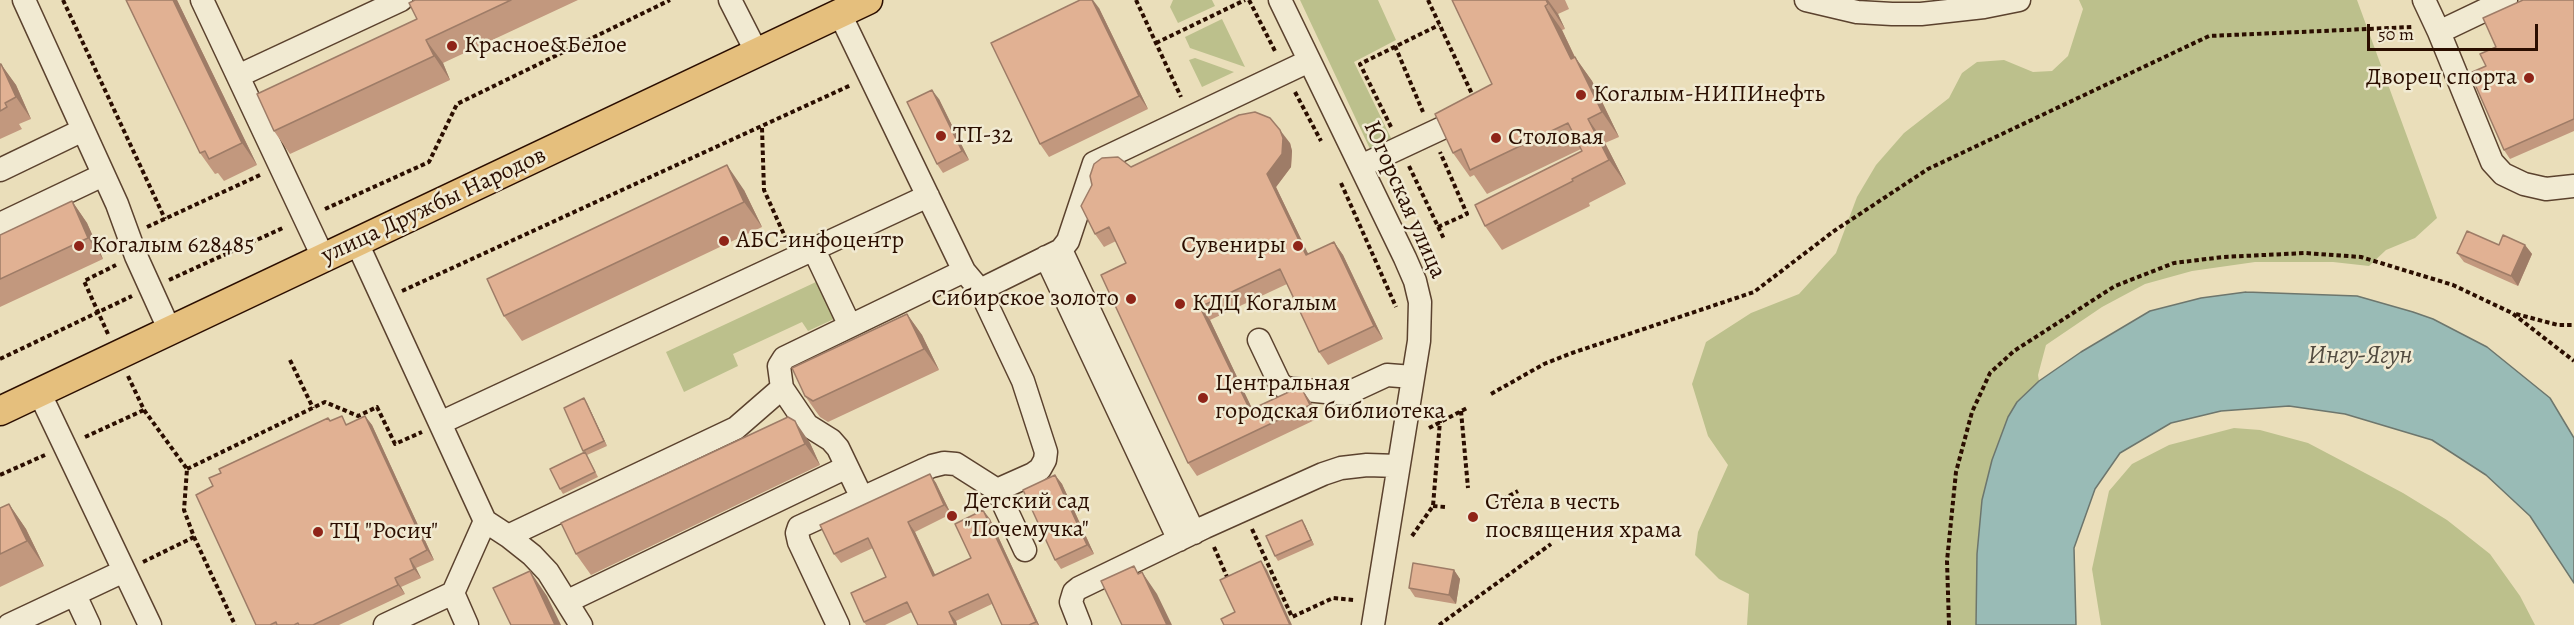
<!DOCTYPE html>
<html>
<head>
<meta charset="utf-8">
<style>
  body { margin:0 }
  #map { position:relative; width:2574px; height:625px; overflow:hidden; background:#eadeba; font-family:Alegreya,serif }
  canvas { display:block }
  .scale { position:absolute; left:2367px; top:24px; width:171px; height:27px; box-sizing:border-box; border:3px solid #2b0e00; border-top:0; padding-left:8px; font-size:18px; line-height:21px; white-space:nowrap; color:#2b0e00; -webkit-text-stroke:4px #f1ead2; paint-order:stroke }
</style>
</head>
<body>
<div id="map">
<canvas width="2574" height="625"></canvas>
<div class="scale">50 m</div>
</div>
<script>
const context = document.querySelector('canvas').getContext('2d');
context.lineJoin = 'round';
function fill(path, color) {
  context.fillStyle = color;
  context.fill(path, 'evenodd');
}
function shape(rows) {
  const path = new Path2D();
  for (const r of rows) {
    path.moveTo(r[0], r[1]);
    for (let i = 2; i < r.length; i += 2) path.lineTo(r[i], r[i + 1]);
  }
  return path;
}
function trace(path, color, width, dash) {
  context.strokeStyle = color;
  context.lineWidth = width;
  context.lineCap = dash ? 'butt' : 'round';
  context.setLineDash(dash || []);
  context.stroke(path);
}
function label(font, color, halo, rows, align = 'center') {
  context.font = font + ' Alegreya,serif';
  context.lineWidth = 5;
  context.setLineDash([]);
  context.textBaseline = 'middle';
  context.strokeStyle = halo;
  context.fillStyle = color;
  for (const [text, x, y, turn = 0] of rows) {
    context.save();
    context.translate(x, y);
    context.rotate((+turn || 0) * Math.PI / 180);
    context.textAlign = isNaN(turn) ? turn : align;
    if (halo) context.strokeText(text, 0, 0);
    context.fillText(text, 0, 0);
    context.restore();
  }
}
fill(shape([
  [1173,0,1212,0,1215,6,1178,23,1170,7],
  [1300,0,1378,0,1396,40,1354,62,1391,138,1370,149],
  [2079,0,2357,0,2437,218,2415,238,2386,250,2369,266,2333,262,2255,262,2192,271,2145,284,2102,307,2046,345,2038,375,2039,381,2017,402,2008,417,1992,460,1982,500,1977,554,1976,625,1747,625,1749,594,1719,579,1695,555,1698,532,1728,465,1708,436,1692,384,1706,342,1751,313,1799,294,1836,253,1857,197,1876,165,1904,133,1949,98,1962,73,1977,62,2004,60,2033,72,2052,71,2068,56,2083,9],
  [1222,19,1245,67,1190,48,1185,37],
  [1195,58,1234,72,1202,87,1189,60],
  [816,282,834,319,808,331,802,322,733,354,738,366,684,392,666,352],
  [2234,428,2260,430,2308,443,2403,493,2447,520,2490,554,2520,596,2535,625,2101,625,2092,569,2109,491,2132,464,2169,445]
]), '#bcc08c');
const water = shape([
  [2246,292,2357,296,2413,312,2433,319,2487,347,2550,398,2574,438,2574,583,2530,516,2486,475,2432,440,2345,414,2289,406,2221,411,2171,423,2120,453,2095,489,2074,548,2076,625,1976,625,1977,554,1982,500,1992,460,2008,417,2017,402,2039,381,2081,352,2150,311,2201,298,2246,292]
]);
fill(water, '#99bbb6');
trace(water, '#6d766d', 1.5);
const minor = shape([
  [24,0,117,204,136,256,170,331],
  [202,0,324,259],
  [730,0,757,53],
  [1280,0,1405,258,1415,281,1420,302,1419,341,1373,625],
  [1806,0,1857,12,1892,14,1921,14,1984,7,2019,0],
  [2424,0,2439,32],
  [2506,0,2439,32,2492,162,2503,174,2524,184,2546,189,2574,186],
  [840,14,964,271,980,290,1061,250],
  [238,76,401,0],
  [1361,166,1470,115],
  [0,170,83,130],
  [0,224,103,175],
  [357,243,485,521,508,536,532,555,548,572,581,625],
  [814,250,850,326],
  [1046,257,1179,540],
  [1259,340,1279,382,1285,388,1346,394,1387,375,1413,377],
  [782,388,807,425,831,440,838,448,862,498],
  [39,392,150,625],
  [440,423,928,196],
  [997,490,1025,550],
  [1194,533,1061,250,1068,241,1094,163,1309,61],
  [508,536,736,428,782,388,779,366,784,358,964,271],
  [75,595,89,625],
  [568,601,847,467],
  [9,625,124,571],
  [385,625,453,593],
  [467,625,453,593,485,521],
  [838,625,799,542,797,533,799,527,932,466,944,463,956,464,997,490,1033,474,1040,469,1045,460,1046,452,1023,381,980,290],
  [1080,625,1071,602,1074,592,1079,588,1205,527,1323,474,1341,468,1367,465,1398,466]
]);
const major = shape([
  [0,411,868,0]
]);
trace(minor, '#5b422e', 25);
trace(major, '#2b0e00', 31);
trace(shape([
  [63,0,165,219],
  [1136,0,1181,97],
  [1249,0,1276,53],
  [1428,0,1472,94],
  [1156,43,1245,0],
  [1395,46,1423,112],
  [1295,92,1321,141],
  [1391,127,1360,64,1439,25],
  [762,128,764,190,786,239],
  [1409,166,1444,239],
  [1341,183,1396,307],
  [325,209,429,162,457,104,670,0],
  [147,227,260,175],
  [1438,227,1467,214,1440,152],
  [169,280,285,227],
  [402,291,851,85],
  [2516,314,2558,325,2574,325],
  [108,334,84,281,116,265],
  [0,359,132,296],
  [290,360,313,408],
  [128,376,144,410,187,469,184,510,194,537,235,625],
  [1491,394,1544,364,1572,353,1754,292,1834,231,1928,169,2209,36,2412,27],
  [1461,411,1468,488],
  [1429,428,1467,408],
  [85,437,144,410],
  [187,469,325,402,358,416,377,407,395,444,422,432],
  [0,475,45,455],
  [1496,503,1518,491],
  [1433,506,1445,507],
  [1252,529,1292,617,1333,598,1354,600],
  [1412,536,1433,506,1440,421],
  [1214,547,1228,579],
  [143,562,194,537],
  [1439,625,1551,544],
  [1949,625,1947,561,1956,472,1972,412,1990,373,2014,351,2115,286,2174,263,2223,257,2305,253,2361,257,2453,285,2512,313,2574,361]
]), '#2b0e00', 4, [4.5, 3]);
trace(minor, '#f1ead2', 22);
trace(major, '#e5bf7d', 28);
fill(shape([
  [126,0,177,0,257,165,224,181,218,173,215,174,200,153],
  [415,0,578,0,443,63,450,80,290,154,274,131,417,19],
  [1452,0,1565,0,1569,9,1558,14,1565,29,1562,30,1575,57,1592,81,1619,137,1605,143,1626,184,1589,203,1590,206,1502,250,1485,226,1582,151,1581,149,1487,194,1474,175,1470,177,1453,153,1492,84],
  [2574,0,2574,131,2510,159,2504,150,2486,66,2496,47],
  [1099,8,1148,109,1049,157,1040,144],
  [0,64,16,85,31,119,19,124,22,129,0,139],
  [939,99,969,160,943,173,937,164],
  [1290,143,1292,151,1291,167,1276,187,1308,254,1334,242,1343,255,1383,339,1328,365,1319,352,1287,284,1210,320,1252,409,1303,391,1312,404,1319,418,1197,476,1188,463,1126,263,1116,241,1104,247,1095,234,1131,167],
  [744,190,762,227,522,341,504,316],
  [72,201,87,223,103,259,0,307,0,235],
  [2525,245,2532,254,2518,286,2464,262,2457,253],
  [907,314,922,335,939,370,828,422,820,417,805,396],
  [584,398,587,403,607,446,587,455,598,477,563,494,560,489,585,452,583,451],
  [365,416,372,425,434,560,416,568,421,578,401,587,405,594,339,625,256,625,213,486,328,418,331,421,348,424],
  [788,417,810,443,820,465,591,575,576,554],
  [930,474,936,483,951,514,915,532,935,575,971,558,990,519,1039,625,1002,625,992,604,956,621,957,625,918,625,912,612,885,625,866,625,864,622,886,577,873,548,841,563,834,554],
  [1055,475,1062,484,1094,554,1061,569,1055,560],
  [9,504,26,529,44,566,0,587,0,508],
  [1302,520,1305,525,1314,545,1278,561,1275,556],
  [1454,570,1460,579,1456,604,1415,597,1409,588]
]), '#c2987e');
fill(shape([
  [173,0,177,0,257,165,242,143],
  [1092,0,1093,0,1099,8,1148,109,1139,96],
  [1546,0,1548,0,1558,14,1565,29],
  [1545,6,1562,30,1587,83,1571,59],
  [426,40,443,63,450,80,434,56],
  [1575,57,1592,81,1619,137,1602,112],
  [1,64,16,85,31,119,16,97],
  [932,90,939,99,969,160,962,151],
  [1588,119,1605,143,1626,184,1609,160],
  [1280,130,1290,143,1292,151,1291,167,1276,187,1315,268,1306,255,1267,174],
  [727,165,744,190,762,227,744,202],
  [72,201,87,223,103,259,88,238],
  [1334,242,1343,255,1383,339,1374,326],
  [2525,245,2532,254,2518,286,2511,276],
  [1200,307,1210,320,1259,423,1250,410],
  [907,314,922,335,939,370,924,349],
  [1303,391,1312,404,1319,418,1310,405],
  [584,398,587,403,607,446,604,441],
  [365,416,372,425,434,560,427,550],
  [795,421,810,443,820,465,805,444],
  [930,474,936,483,951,514,944,505],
  [1055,475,1062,484,1094,554,1087,545],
  [9,504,26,529,44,566,27,541],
  [983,510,990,519,1039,625,1038,625,1036,622],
  [1302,520,1305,525,1314,545,1311,540],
  [908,522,915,532,940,585,933,576],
  [410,559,416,568,421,578,414,569],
  [1261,561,1267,570,1292,625,1290,625],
  [1454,570,1460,579,1456,604,1449,595],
  [530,571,547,596,561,625,555,625],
  [1142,572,1157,594,1172,625,1167,625],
  [395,578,401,587,405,594,398,585],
  [949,612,956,621,957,625,955,625]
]), '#9e7c67');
const building = shape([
  [126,0,173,0,242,143,209,159,205,151,200,153,126,0],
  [415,0,511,0,426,40,434,56,274,131,257,94,417,19,409,3,415,0],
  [1080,0,1092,0,1139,96,1040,144,991,43,1080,0],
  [1452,0,1546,0,1548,4,1545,6,1571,59,1575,57,1602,112,1588,119,1609,160,1572,179,1573,181,1485,226,1475,205,1582,151,1568,123,1470,170,1461,149,1453,153,1435,114,1492,84,1452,0],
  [2523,0,2574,0,2574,119,2504,150,2470,73,2486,66,2480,54,2496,47,2483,18,2523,0],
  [0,64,1,64,16,97,5,103,7,107,0,111,0,64],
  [932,90,962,151,937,164,907,102,932,90],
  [1255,112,1270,118,1280,130,1283,138,1282,154,1267,174,1306,255,1334,242,1374,326,1319,352,1280,269,1200,307,1250,410,1293,390,1303,391,1310,405,1188,463,1101,275,1126,263,1109,227,1095,234,1081,206,1092,185,1090,176,1094,164,1102,158,1118,157,1131,167,1239,115,1255,112],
  [727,165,744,202,504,316,487,279,727,165],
  [72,201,88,238,0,279,0,235,72,201],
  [2467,231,2499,245,2503,235,2525,245,2511,276,2457,253,2467,231],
  [907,314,924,349,813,401,805,396,792,368,907,314],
  [584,398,604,441,583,451,564,408,584,398],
  [342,416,346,425,365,416,427,550,410,559,414,569,395,578,398,585,313,625,299,625,298,623,294,625,277,625,276,622,270,625,256,625,196,495,213,486,209,478,221,473,219,469,328,418,330,421,342,416],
  [788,417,795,421,805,444,576,554,561,523,788,417],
  [585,452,595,472,560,489,550,469,585,452],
  [930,474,944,505,908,522,933,576,971,558,955,524,983,510,1036,622,1029,625,1002,625,988,594,949,612,955,625,918,625,907,602,864,622,851,593,886,577,868,538,834,554,820,525,930,474],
  [1055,475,1087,545,1055,560,1023,490,1055,475],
  [9,504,27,541,0,554,0,508,9,504],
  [1302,520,1311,540,1275,556,1266,536,1302,520],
  [1261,561,1290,625,1224,625,1221,619,1235,612,1220,580,1261,561],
  [1413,563,1454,570,1449,595,1409,588,1413,563],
  [1134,566,1138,574,1142,572,1167,625,1122,625,1101,581,1134,566],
  [530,571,555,625,511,625,493,588,530,571]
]);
fill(building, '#e1b193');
trace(building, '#9e7c67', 1.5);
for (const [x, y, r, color] of [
  [452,46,6,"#8f2418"],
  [2529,78,6,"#8f2418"],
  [1581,95,6,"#8f2418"],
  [941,136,6,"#8f2418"],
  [1496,138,6,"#8f2418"],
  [724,241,6,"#8f2418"],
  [79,246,6,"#8f2418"],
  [1298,246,6,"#8f2418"],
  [1131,299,6,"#8f2418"],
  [1180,304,6,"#8f2418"],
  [1203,398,6,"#8f2418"],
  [952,516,6,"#8f2418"],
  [1473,517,6,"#8f2418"],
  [318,532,6,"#8f2418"]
]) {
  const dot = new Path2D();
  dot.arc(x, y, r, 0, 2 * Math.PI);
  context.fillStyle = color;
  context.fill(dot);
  trace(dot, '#f1ead2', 2);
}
label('24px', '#2b0e00', '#f1ead2', [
  ["Красное&Белое",464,46],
  ["Дворец спорта",2517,78,"right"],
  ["Когалым-НИПИнефть",1593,95],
  ["ТП-32",953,136],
  ["Столовая",1508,138],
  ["АБС-инфоцентр",736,241],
  ["Когалым 628485",91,246],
  ["Сувениры",1286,246,"right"],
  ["Сибирское золото",1119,299,"right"],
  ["КДЦ Когалым",1192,304],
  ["Центральная",1215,384],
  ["городская библиотека",1215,412],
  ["Детский сад",964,502],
  ["\"Почемучка\"",964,530],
  ["Стела в честь",1485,503],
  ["посвящения храма",1485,531],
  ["ТЦ \"Росич\"",330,532]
], 'left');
label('24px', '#2b0e00', '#f1ead2', [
  ["Югорская улица",1404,200,66],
  ["улица Дружбы Народов",434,206,-25]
]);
label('italic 26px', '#524b40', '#f1ead2', [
  ["Ингу-Ягун",2360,357]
]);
</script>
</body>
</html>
